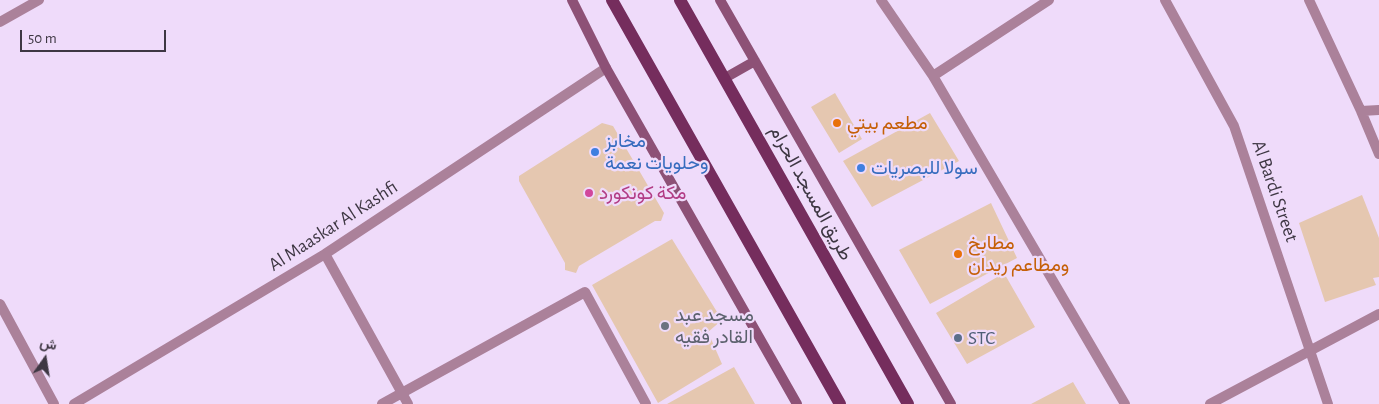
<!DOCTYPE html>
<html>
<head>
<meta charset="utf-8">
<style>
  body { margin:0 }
  #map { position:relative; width:1379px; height:404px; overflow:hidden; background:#efdbfa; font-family:"Alegreya Sans",Vazirmatn,sans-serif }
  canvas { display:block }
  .north { position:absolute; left:20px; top:334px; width:50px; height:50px; -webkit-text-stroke:4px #efdbfa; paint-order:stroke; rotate:13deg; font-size:14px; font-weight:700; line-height:20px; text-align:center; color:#3e3743 }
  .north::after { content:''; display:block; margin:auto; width:18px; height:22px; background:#3e3743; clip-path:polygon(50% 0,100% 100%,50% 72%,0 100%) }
  .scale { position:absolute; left:20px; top:30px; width:146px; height:22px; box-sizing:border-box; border:2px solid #3e3743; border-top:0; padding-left:6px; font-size:15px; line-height:18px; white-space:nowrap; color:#3e3743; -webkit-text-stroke:4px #efdbfa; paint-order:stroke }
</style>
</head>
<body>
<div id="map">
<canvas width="1379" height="404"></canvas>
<div class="north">ش</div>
<div class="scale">50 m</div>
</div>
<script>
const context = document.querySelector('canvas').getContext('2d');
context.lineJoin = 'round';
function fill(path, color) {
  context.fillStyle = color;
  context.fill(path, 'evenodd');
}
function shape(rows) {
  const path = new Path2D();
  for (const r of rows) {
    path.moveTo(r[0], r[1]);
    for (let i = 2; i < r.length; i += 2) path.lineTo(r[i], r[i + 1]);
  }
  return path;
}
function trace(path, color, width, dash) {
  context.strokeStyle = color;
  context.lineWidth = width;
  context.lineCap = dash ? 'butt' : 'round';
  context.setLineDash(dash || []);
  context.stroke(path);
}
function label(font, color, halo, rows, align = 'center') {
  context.font = font + ' "Alegreya Sans",Vazirmatn,sans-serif';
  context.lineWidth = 4.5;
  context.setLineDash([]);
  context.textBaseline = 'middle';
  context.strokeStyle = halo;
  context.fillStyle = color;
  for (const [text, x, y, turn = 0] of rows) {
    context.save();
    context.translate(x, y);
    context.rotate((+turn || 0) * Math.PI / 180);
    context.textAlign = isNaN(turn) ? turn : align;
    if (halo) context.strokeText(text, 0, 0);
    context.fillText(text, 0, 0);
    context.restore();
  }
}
fill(shape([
  [835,93,862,139,839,153,811,107],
  [930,113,959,161,872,207,843,161],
  [602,123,613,126,664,213,661,221,655,221,579,266,576,273,565,270,565,263,519,181,519,176],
  [1362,195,1379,238,1379,277,1373,278,1376,285,1325,302,1299,223],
  [991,203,1017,258,930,304,899,250],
  [672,239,722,320,708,332,722,364,658,403,592,285],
  [1004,273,1035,327,967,364,936,313],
  [734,367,755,404,667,404],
  [1073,382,1086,404,1031,404]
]), '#e5c7b0');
trace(shape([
  [881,0,933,76],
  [1049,0,933,76,1125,404],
  [1165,0,1234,126,1328,404],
  [1309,0,1361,111,1379,154],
  [0,22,39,0],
  [1361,111,1379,110],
  [325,254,408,404],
  [0,304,54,404],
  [74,404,325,254,606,68],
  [382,404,585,292,646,404],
  [1210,404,1379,314]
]), '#ab819a', 10);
trace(shape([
  [572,0,606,68,797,404],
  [720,0,951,404],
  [725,78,755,61]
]), '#8d5176', 10);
trace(shape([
  [612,0,840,404],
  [680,0,908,404]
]), '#752d5d', 12);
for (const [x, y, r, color] of [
  [837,123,5,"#e8710a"],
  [595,152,5,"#3f7fe0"],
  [861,168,5,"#3f7fe0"],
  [589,193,5,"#d1479c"],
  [958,254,5,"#e8710a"],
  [665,326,5,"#6b7280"],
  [958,338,5,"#5c6f8a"]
]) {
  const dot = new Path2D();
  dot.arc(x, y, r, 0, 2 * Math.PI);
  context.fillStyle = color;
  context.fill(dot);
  trace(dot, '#efdbfa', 2);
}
label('19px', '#c56008', '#efdbfa', [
  ["مطعم بيتي",847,123],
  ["مطابخ",968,243],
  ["ومطاعم ريدان",968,265]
], 'left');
label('19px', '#366cbe', '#efdbfa', [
  ["مخابز",605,141],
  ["وحلويات نعمة",605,163],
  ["سولا للبصريات",871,168]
], 'left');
label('19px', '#3e3743', '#efdbfa', [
  ["Al Bardi Street",1275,191,71],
  ["طريق المسجد الحرام",811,193,61],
  ["Al Maaskar Al Kashfi",333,226,-33]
]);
label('19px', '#b23c85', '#efdbfa', [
  ["مكة كونكورد",599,193]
], 'left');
label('19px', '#5b616d', '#efdbfa', [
  ["مسجد عبد",675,315],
  ["القادر فقيه",675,337]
], 'left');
label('19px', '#4e5e75', '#efdbfa', [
  ["STC",968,338]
], 'left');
</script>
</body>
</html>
